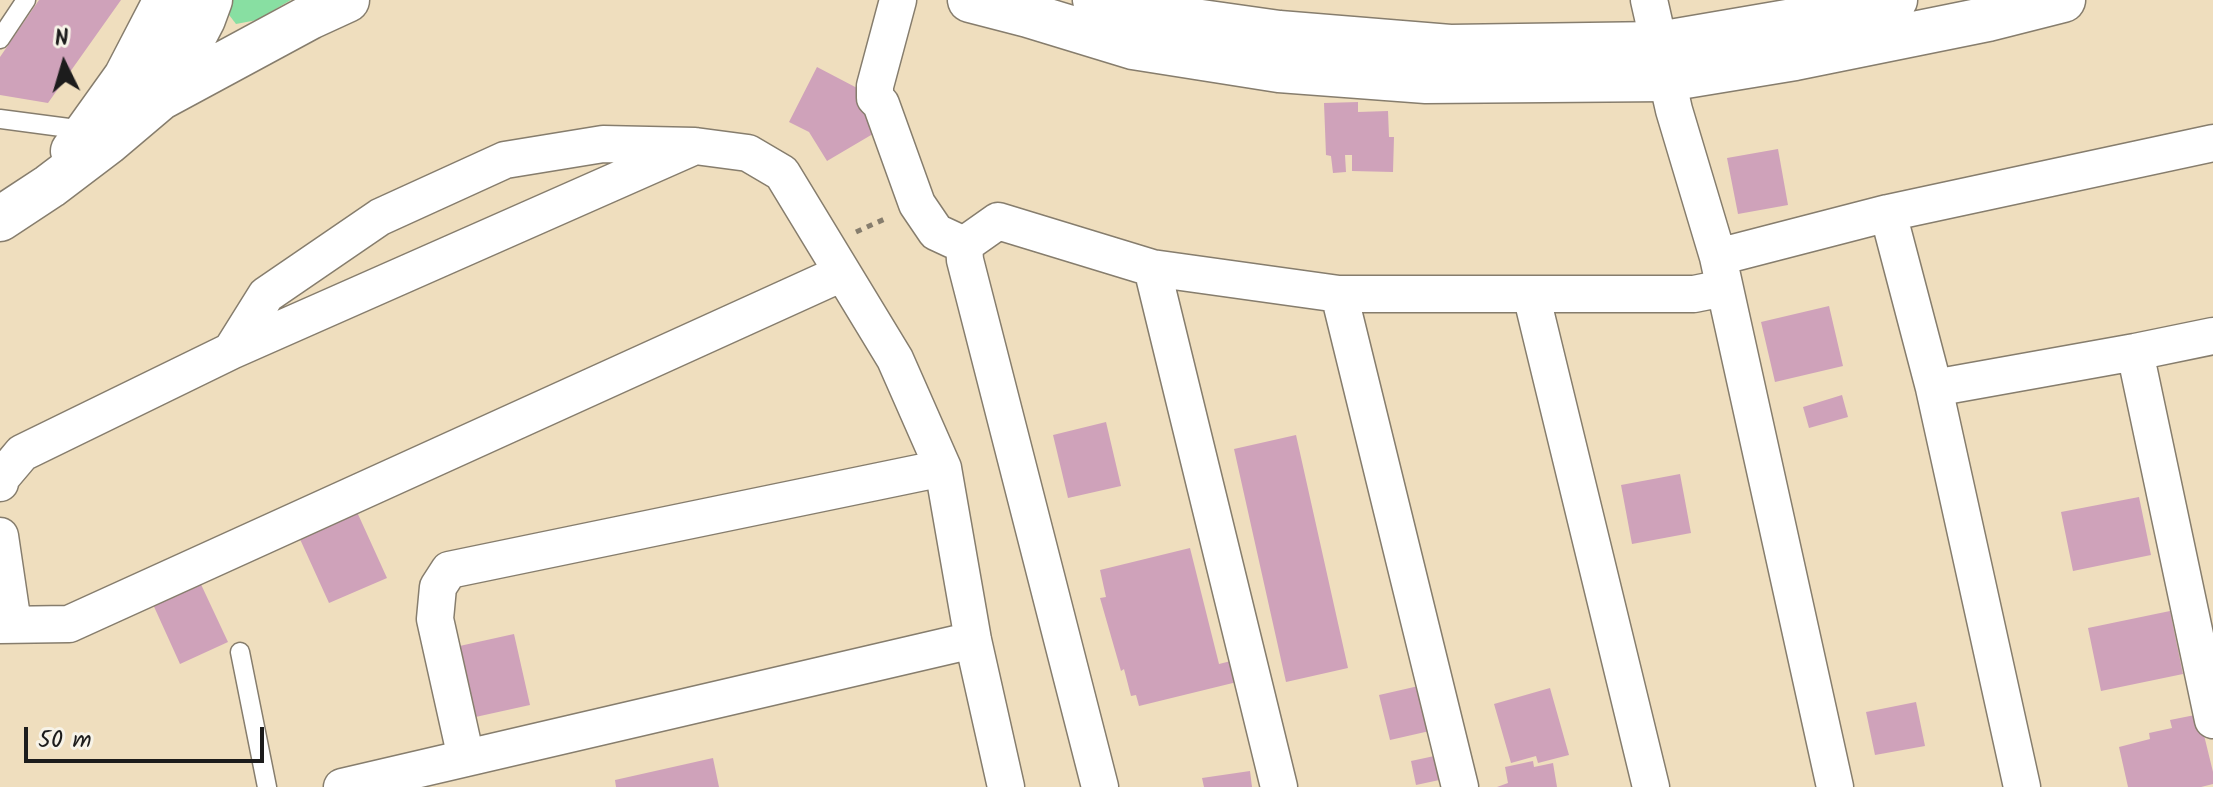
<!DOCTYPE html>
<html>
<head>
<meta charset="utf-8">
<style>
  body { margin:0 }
  #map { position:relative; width:2213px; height:787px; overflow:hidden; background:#efdebe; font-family:Kalam,sans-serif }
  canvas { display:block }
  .north { position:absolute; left:24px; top:24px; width:80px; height:80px; -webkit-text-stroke:6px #f7f3e8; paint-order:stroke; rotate:355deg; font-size:22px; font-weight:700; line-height:32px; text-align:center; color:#1c1c1c }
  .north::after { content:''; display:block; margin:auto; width:28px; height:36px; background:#1c1c1c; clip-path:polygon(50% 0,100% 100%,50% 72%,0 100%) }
  .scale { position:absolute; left:24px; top:727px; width:240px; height:36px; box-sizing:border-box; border:4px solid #1c1c1c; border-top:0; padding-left:10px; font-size:24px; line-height:28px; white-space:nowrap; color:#1c1c1c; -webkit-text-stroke:6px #f7f3e8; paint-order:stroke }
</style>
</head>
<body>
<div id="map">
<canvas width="2213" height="787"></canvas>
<div class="north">N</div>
<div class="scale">50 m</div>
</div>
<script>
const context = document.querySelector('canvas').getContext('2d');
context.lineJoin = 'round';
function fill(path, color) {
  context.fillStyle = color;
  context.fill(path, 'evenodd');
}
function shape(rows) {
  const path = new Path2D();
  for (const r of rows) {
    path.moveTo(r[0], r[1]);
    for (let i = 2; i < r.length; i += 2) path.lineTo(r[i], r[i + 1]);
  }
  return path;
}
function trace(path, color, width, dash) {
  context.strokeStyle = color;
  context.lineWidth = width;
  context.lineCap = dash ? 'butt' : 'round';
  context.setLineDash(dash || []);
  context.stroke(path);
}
fill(shape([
  [225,0,291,0,257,20,236,24,223,7]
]), '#88dfa2');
fill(shape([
  [39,0,121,0,48,103,0,95,0,57],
  [817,67,859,89,883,128,827,161,809,132,789,122],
  [1358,102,1358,112,1388,111,1389,137,1394,137,1393,172,1352,171,1352,155,1345,155,1346,172,1333,173,1331,156,1326,155,1324,103],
  [1778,149,1788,205,1738,214,1727,158],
  [1829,306,1843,366,1775,382,1761,322],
  [1842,395,1848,417,1809,428,1803,407],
  [1106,422,1121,486,1068,498,1053,435],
  [1296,435,1348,668,1286,682,1234,449],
  [1680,474,1691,533,1632,544,1621,485],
  [2139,497,2151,555,2073,571,2061,512],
  [357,512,387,578,329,603,299,537],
  [1190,548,1219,664,1235,660,1241,681,1139,706,1136,695,1131,696,1124,669,1121,671,1100,598,1106,597,1100,570],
  [198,578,228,642,180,664,151,600],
  [2170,611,2183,674,2101,691,2088,628],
  [514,634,530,705,471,718,455,647],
  [1423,685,1434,730,1390,740,1379,695],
  [1550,688,1569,755,1538,763,1536,756,1511,763,1494,704],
  [1916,702,1925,746,1875,755,1866,712],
  [2195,715,2198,728,2202,727,2213,772,2213,784,2201,787,2128,787,2119,747,2150,739,2149,733,2172,728,2170,720],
  [1439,755,1444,779,1416,785,1411,761],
  [713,758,719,787,616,787,615,780],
  [1533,761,1534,767,1553,763,1557,787,1497,787,1508,783,1505,767],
  [1250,771,1252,787,1204,787,1202,778]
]), '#cfa2ba');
const lane = shape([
  [0,39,26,0],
  [0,119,84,130],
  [240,652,267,787]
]);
const street = shape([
  [898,0,875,86,875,98,881,104,917,204,936,232,964,245],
  [1649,0,1674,110,1718,257,1835,787],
  [695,146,231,351,266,295,380,217,505,160,603,144,695,146,748,153,782,173,895,359,943,468,973,640,1006,787],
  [1888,213,1934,388,2022,787],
  [964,245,998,221,1152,268,1339,294,1694,294,1724,288],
  [964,245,965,260,1100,787],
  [1718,257,1888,213,2213,143],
  [1152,268,1279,787],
  [1339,294,1460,787],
  [1531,294,1651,787],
  [2135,352,2213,720],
  [1934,388,2135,352,2213,336],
  [0,483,0,479,22,453,231,351],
  [0,536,13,624],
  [0,625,69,624,842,273],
  [466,758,435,619,438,587,449,570,943,468],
  [342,787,973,640]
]);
const secondary = shape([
  [970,0,1028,15,1133,47,1279,70,1426,81,1667,79,1795,58,1988,19,2063,0],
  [1095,0,1137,13,1279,33,1450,47,1659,44,1793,21,1895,0],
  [160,98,310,17,347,0],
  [73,151,126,77,166,0],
  [0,219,50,186,108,142,160,98,171,81,203,19,210,0]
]);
trace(lane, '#867d6d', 21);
trace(street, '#867d6d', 39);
trace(secondary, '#867d6d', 47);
trace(shape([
  [856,232,887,218]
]), '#867d6d', 5, [6, 6]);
trace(lane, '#fff', 18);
trace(street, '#fff', 36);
trace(secondary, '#fff', 44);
</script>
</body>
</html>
